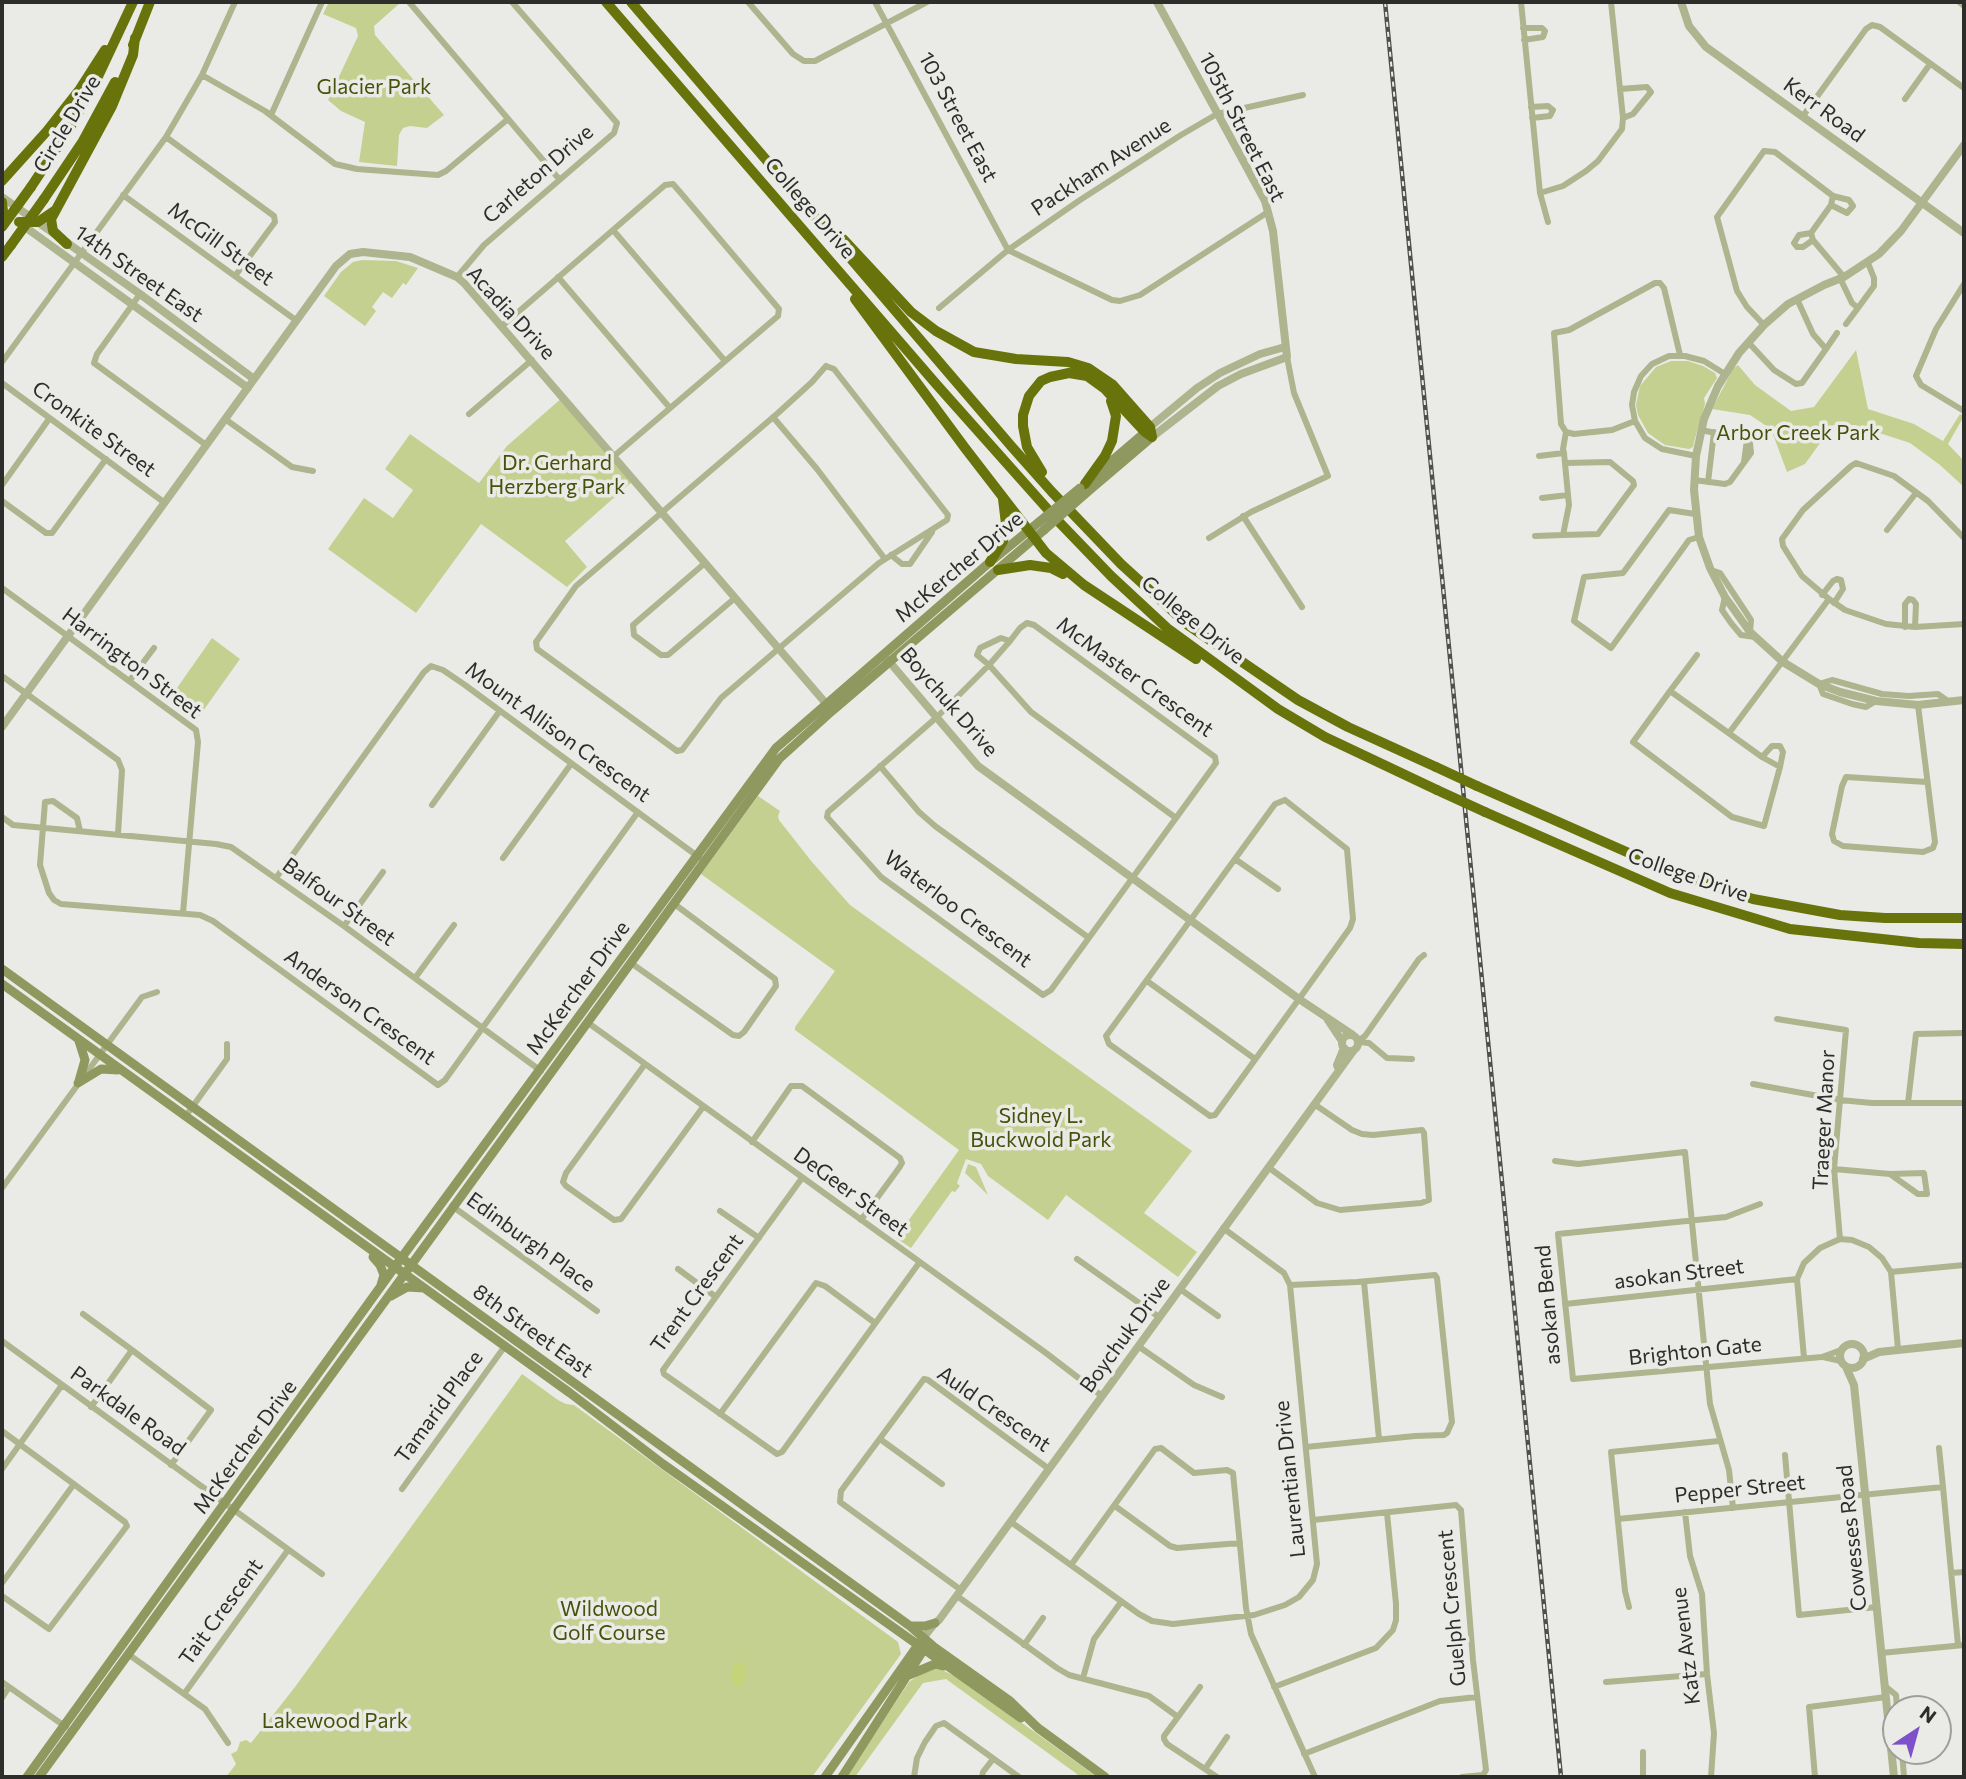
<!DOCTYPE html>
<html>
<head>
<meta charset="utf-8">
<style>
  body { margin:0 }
  #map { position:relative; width:1966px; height:1779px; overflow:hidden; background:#eaebe6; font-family:Commissioner,sans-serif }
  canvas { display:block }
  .frame { position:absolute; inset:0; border:4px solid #2d2d2b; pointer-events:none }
  .north { position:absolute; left:1882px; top:1695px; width:70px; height:70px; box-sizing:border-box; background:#eaebe6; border:2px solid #9e9f9b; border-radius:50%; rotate:36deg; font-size:19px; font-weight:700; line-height:28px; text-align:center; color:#2d2d2b }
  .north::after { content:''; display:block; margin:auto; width:24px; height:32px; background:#7e51ca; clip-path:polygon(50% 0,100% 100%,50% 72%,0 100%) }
</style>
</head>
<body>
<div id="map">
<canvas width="1966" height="1779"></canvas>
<div class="frame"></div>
<div class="north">N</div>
</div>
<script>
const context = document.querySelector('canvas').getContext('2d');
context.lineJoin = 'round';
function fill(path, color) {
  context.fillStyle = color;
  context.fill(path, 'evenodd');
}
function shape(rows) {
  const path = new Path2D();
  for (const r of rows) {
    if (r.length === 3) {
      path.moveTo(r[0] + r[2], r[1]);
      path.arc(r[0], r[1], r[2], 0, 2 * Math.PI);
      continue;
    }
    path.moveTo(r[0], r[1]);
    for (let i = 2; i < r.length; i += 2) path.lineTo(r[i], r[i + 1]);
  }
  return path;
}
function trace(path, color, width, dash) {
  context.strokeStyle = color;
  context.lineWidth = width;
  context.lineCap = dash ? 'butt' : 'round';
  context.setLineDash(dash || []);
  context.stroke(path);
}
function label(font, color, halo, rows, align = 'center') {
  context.font = font + ' Commissioner,sans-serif';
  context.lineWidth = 7;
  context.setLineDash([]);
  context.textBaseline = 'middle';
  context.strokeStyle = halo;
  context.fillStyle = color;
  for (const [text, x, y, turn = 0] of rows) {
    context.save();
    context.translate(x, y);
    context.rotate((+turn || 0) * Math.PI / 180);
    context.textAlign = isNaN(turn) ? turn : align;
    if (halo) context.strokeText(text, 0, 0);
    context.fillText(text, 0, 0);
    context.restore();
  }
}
fill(shape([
  [329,2,398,2,399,4,374,26,375,35,444,115,427,128,410,126,403,128,399,135,397,166,359,162,365,122,341,111,328,100,358,36,356,28,323,14],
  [362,260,396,261,418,268,406,285,403,283,392,298,383,292,372,307,376,311,365,326,324,296,341,272,353,262],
  [1856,350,1868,409,1914,424,1943,441,1960,414,1964,416,1948,444,1964,461,1964,487,1940,465,1910,443,1855,425,1833,425,1805,464,1787,472,1771,429,1750,415,1712,409,1733,369,1738,365,1755,385,1791,411,1814,407],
  [1671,361,1688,361,1703,366,1715,373,1717,378,1704,398,1705,404,1694,442,1693,447,1689,449,1665,445,1659,441,1648,433,1638,415,1636,405,1640,386,1656,367],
  [563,397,634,480,565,541,587,567,567,587,481,524,416,613,328,549,364,498,393,518,413,490,385,469,410,434,479,483,507,446],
  [212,638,240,659,198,718,170,698],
  [758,796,780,811,778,816,779,820,812,862,850,905,1192,1151,1144,1213,1197,1252,1178,1277,1066,1195,1048,1220,988,1176,981,1164,966,1159,957,1183,960,1186,955,1192,952,1191,911,1248,896,1238,959,1150,795,1030,795,1027,835,971,701,874],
  [968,1164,976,1167,988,1195,965,1173],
  [522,1374,558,1400,566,1404,574,1405,898,1642,901,1654,812,1777,286,1777,279,1775,278,1777,226,1777,236,1764,231,1754,237,1751,240,1742,246,1740,251,1743,295,1687],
  [929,1668,942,1670,961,1679,1097,1777,1081,1777,946,1679,923,1683,855,1777,846,1777,909,1682]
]), '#c4d090');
fill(shape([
  [738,1662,744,1665,746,1673,743,1683,737,1688,732,1682,732,1671,734,1664]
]), '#c5d478');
trace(shape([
  [409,2,559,179],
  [748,2,793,54,804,61,815,61,927,2],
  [875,2,1008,250,1112,300,1120,301,1140,295,1268,212],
  [1521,2,1540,193,1563,186,1586,171,1598,161,1622,129,1623,118,1611,2],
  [1959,2,1964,6],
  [1523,28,1542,28,1545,31,1543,37,1524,40],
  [202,75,265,111,335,164,357,169,438,175,446,171,508,119],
  [1620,89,1647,87,1651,92,1633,114,1623,118],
  [1905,99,1930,64],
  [1531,107,1548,106,1553,110,1550,116,1532,118],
  [271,115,322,2],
  [1803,116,1866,29,1872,25,1880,27,1964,88],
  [166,137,274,216,275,222,235,276],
  [1540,193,1548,222],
  [123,195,297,321],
  [1831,205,1847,213,1853,206,1849,200,1833,196],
  [613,230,725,361],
  [1811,233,1799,235,1794,243,1797,247,1803,247,1813,240],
  [457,277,484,245,614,133,617,123,512,2],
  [558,277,670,408],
  [1840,278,1852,303,1858,308,1874,286,1874,278,1868,263],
  [1964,284,1936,329,1916,376,1921,385,1964,411],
  [140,294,97,354,94,363,206,445],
  [939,308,1008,250,1080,200,1181,135,1217,114,1303,95],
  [1846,324,1858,308],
  [1764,325,1747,307,1737,291,1717,217,1764,151,1775,152,1833,196,1831,205,1811,233,1813,240,1844,277],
  [502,326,665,185,673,184,680,192,779,309,778,316,614,456],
  [1748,342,1774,370,1796,384,1802,383,1826,349,1813,334,1797,299],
  [1826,349,1837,333],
  [2,362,166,137,202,75,235,2],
  [826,366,834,369,948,515,947,520,879,563,784,644,721,698,682,750,677,751,537,649,536,642,576,586,778,413,812,382,826,366],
  [2,383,165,503],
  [469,414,532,360],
  [773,417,817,469,885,559],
  [225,419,292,467,313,471],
  [1635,421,1612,430,1574,434,1566,432,1561,424,1554,333,1569,330,1655,283,1660,283,1664,288,1680,355],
  [1539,456,1564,453],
  [1696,456,1662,449,1645,438,1635,421,1632,405,1634,392,1641,376,1652,364,1669,356,1685,356,1704,361,1725,374],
  [1744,462,1747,440],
  [1565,463,1610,462,1633,481,1634,485,1598,534,1563,535,1569,505,1568,495,1564,453,1563,449,1566,432],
  [1694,480,1725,484,1730,482,1751,453,1750,443,1745,439,1701,430],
  [1708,482,1714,432],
  [2,485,49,419],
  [1542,498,1568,495],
  [2,501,46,533,52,533,106,459],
  [1695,514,1669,510,1623,573,1584,577,1574,621,1611,648,1689,540,1699,537],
  [1243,516,1302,607],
  [1887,530,1916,493],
  [1535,536,1563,535],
  [1209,538,1251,512,1328,476,1294,393,1287,357],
  [891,555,902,564,910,564,932,532],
  [705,563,633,625,634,635,661,655,668,655,735,598],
  [1711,570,1720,573,1751,620,1750,632],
  [2,588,196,730,198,742,183,913],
  [1822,595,1833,581,1837,579,1841,580,1843,589,1834,603],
  [1725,597,1722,610,1731,623,1741,635,1755,637],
  [1829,599,1845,610,1886,624,1915,627,1964,624],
  [1905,627,1905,604,1909,599,1913,600,1916,604,1915,627],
  [1010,641,1001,638,980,648,977,655,989,665,1010,641,1020,628,1027,623,1034,625,1215,757,1216,763,1051,990,1043,995,881,877,827,817,828,812,937,717,989,665,1031,712,1176,818],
  [2,676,118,760,122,770,118,834],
  [130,680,154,648],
  [1670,691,1762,757,1780,767,1764,826,1732,817,1633,742,1670,691],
  [1670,691,1697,655],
  [1876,701,1866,707,1852,704,1823,694,1819,684,1832,680,1882,694,1909,696,1938,694,1949,702],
  [1918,705,1935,842,1933,848,1923,852,1843,846,1834,841,1832,834,1842,786,1846,777,1927,782],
  [1729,733,1829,599,1802,576,1783,546,1782,539,1803,510,1851,466,1856,463,1894,476,1928,501,1964,538],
  [1762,757,1772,746,1780,746,1783,752,1780,767],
  [880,766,919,812,935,826,1089,938],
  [1285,800,1347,849,1353,919,1350,928,1299,999,1215,1115,1210,1116,1109,1044,1106,1036,1275,804,1285,800],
  [432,805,499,712],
  [2,817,13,825,216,844,231,847,344,926,541,1071],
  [80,831,77,818,53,801,45,802,40,865,49,893,54,900,61,904,200,915,213,921,438,1085,445,1080,638,812],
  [503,858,571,764],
  [1235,859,1278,889],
  [276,878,424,672,431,666,443,670,465,685,700,858],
  [344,926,383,872],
  [631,963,733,1035,739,1036,744,1032,776,986,775,979,673,903],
  [415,978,454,925],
  [1147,981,1255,1059],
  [1777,1019,1846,1030,1834,1169,1840,1239],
  [587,1022,1046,1353,1102,1396],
  [1358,1041,1365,1036,1419,959,1424,955],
  [1359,1042,1369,1043,1387,1058,1412,1059],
  [645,1064,566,1173,563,1182,566,1186,614,1220,621,1219,703,1107],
  [1753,1084,1840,1100,1872,1103,1964,1103],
  [1908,1103,1916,1034,1964,1033],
  [185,1117,227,1059,227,1044],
  [752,1142,791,1086,802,1086,900,1158,902,1163,899,1168,861,1220],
  [1555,1161,1578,1164,1685,1152,1710,1404,1729,1470,1733,1508],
  [1268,1167,1317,1203,1340,1210,1421,1203,1429,1200,1424,1133,1422,1130,1373,1135,1362,1134,1352,1130,1314,1104],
  [1834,1169,1890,1174,1918,1194,1927,1194,1924,1173,1890,1174],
  [802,1178,663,1370,664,1374,777,1454,782,1452,919,1263],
  [2,1188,142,997,157,992],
  [1760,1204,1726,1217,1558,1234,1573,1379,1822,1357,1841,1350],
  [452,1206,597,1311],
  [720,1211,759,1238],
  [1077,1259,1159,1317],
  [678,1269,716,1297],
  [1891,1272,1964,1265],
  [1364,1282,1379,1439],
  [1290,1285,1357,1282,1435,1275,1437,1278,1445,1354,1452,1422,1447,1433,1444,1435,1415,1436,1306,1447],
  [1180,1289,1218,1316],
  [1565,1304,1797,1279],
  [83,1314,132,1350],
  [2,1341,322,1574],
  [1138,1346,1194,1385,1222,1397],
  [1823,1357,1841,1361],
  [1804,1358,1797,1279,1804,1263,1820,1248,1840,1239,1852,1240,1869,1247,1882,1258,1891,1272,1898,1349],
  [91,1407,132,1350,211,1410,171,1465],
  [720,1414,816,1283,825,1286,875,1323],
  [2,1431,125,1522,127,1526,49,1629,2,1596],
  [880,1439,942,1484],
  [1939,1448,1943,1487],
  [1785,1455,1799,1615,1877,1607],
  [2,1469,62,1385],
  [402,1489,505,1346],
  [1115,1506,1170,1546,1177,1548,1240,1543],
  [1685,1512,1690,1556,1702,1594,1707,1674,1714,1733,1711,1777],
  [1618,1519,1943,1487,1958,1645],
  [1313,1520,1456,1505,1461,1510,1473,1660,1486,1770,1483,1775,1462,1777],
  [1011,1522,1139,1614,1152,1621,1173,1624,1254,1615,1285,1605,1299,1597,1313,1580,1317,1564,1290,1285,1284,1273,1223,1228],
  [1071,1565,1155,1449,1161,1448,1194,1473,1227,1470,1233,1473,1246,1608,1251,1634,1315,1777],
  [1951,1573,1964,1572],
  [2,1583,74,1484],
  [961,1590,840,1502,841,1491,924,1379,928,1380,1049,1469],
  [957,1596,1057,1668,1069,1675,1149,1696,1178,1717],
  [1629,1607,1625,1591,1611,1452,1719,1441],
  [1024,1645,1043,1618],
  [1881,1653,1964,1645],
  [128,1654,184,1694,288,1550],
  [1083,1678,1094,1639,1121,1602],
  [2,1682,66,1727],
  [1606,1682,1707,1674],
  [1885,1686,1896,1695,1897,1709],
  [1200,1687,1164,1736,1164,1739,1167,1744,1217,1777],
  [1274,1687,1376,1648,1393,1630,1396,1620,1396,1604,1387,1513],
  [184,1694,205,1709,228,1743],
  [2,1698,9,1687],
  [1902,1751,1904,1777],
  [1304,1754,1440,1701,1477,1697],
  [1205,1769,1227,1737],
  [914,1777,917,1758,925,1742,936,1726,944,1723,1019,1777],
  [982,1777,983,1772,993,1759],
  [1643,1777,1643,1752],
  [1815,1777,1809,1707,1886,1697]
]), '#adb48e', 6);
trace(shape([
  [1681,2,1689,26,1706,47,1964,233],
  [1964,145,1901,231,1879,254,1844,277,1824,285,1788,304,1764,325,1739,353,1718,386,1704,419,1696,456,1694,490,1699,537,1710,568,1725,597,1750,632,1783,662,1819,684,1840,692,1876,701,1918,705,1964,700],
  [2,197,140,294,254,379],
  [21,224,248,388],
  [1150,427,1197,388,1220,373,1260,354,1285,347],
  [1152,437,1218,386,1241,374,1287,357,1273,231,1265,201,1157,2],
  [887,659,978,766,1299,999,1353,1035],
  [2,727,336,266,350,254,363,252,410,257,457,277,464,283,829,707],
  [1328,1020,1342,1041],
  [1350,1043,8],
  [1339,1070,1337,1065,1344,1048],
  [1852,1356,12],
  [1863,1359,1879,1352,1964,1343],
  [1846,1367,1854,1385,1894,1777],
  [923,1638,935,1623,939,1620,1354,1050]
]), '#adb48e', 8);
trace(shape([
  [1093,477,1149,429],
  [1085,494,1152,437],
  [2,969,910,1626,934,1647,1010,1701,1038,1728,1105,1777],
  [2,984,570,1393,663,1464,1021,1718],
  [79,1041,85,1060,79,1081],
  [78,1083,101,1069,118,1070],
  [373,1257,380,1265,384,1275,381,1285],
  [391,1296,407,1287,424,1288],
  [910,1626,925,1626,935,1623],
  [909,1675,935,1664,944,1666],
  [27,1777,394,1268,776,748,990,562,1039,522],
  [39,1777,779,759,832,711,1044,530],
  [825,1777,920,1642],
  [842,1777,926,1646]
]), '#8f995f', 9);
trace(shape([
  [606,2,937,385,1059,522,1111,576,1167,628,1278,709,1325,737,1437,790],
  [631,2,1012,447,1052,492,1121,564,1188,625,1298,700,1348,727,1436,767],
  [133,45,150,2],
  [2,181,47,131,80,89,105,50],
  [31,187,68,131,95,83,133,2],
  [44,199,83,141,115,82],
  [2,202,3,211],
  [19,222,38,222,54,211],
  [843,239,911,312,936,331,974,352,1016,359,1068,362,1088,368,1113,385,1150,427,1152,437],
  [67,244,53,231,51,219,112,106,133,55,135,38],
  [2,257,11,245],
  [855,299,965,448,1046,553,1084,585,1196,659],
  [1042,472,1027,447,1023,426,1023,415,1029,396,1041,381,1050,377,1069,373,1087,376,1105,389,1145,432,1152,437],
  [1085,484,1105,456,1112,441,1116,416,1111,401],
  [990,562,1003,541,1006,524,1003,499],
  [998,570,1030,565,1051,568,1063,574],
  [1477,786,1672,872,1753,899,1840,915,1885,918,1964,918],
  [1485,812,1670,893,1790,929,1919,943,1964,944]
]), '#68740b', 10);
const rail = shape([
  [1385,2,1561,1777]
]);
trace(rail, '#4f504d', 4.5);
trace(rail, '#eaebe6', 2, [5]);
trace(shape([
  [1039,522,1080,488],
  [1044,530,1085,494]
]), '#8f995f', 9);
trace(shape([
  [2,227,31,187],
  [11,245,44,199],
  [1436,767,1477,786],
  [1437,790,1485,812]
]), '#68740b', 10);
label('21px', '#48510b', '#eaebe6', [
  ["Glacier Park",374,87],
  ["Arbor Creek Park",1798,433],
  ["Dr. Gerhard",557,463],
  ["Herzberg Park",557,487],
  ["Sidney L.",1041,1116],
  ["Buckwold Park",1041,1140],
  ["Wildwood",609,1609],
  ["Golf Course",609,1633],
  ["Lakewood Park",335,1721]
]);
label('21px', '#2d2d2b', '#eaebe6', [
  ["Kerr Road",1824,110,36],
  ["103 Street East",958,117,62],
  ["Circle Drive",67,124,-59],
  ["105th Street East",1242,127,63],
  ["Packham Avenue",1101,167,-33],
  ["Carleton Drive",538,174,-41],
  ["College Drive",810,208,49],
  ["McGill Street",221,244,36],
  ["14th Street East",139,274,35],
  ["Acadia Drive",511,313,47],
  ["Cronkite Street",94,429,36],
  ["McKercher Drive",959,567,-40],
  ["College Drive",1193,620,39],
  ["Harrington Street",132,663,37],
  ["McMaster Crescent",1135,677,36],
  ["Boychuk Drive",949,702,49],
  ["Mount Allison Crescent",558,732,36],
  ["College Drive",1688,875,19],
  ["Balfour Street",339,902,36],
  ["Waterloo Crescent",958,909,37],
  ["McKercher Drive",578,988,-54],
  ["Anderson Crescent",360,1007,36],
  ["Traeger Manor",1824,1120,-87],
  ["DeGeer Street",851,1192,36],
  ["Edinburgh Place",531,1242,36],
  ["asokan Street",1679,1274,-7],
  ["Trent Crescent",697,1293,-54],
  ["asokan Bend",1548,1305,-95],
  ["8th Street East",533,1331,36],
  ["Boychuk Drive",1125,1335,-54],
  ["Brighton Gate",1695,1351,-6],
  ["Tamarid Place",439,1407,-54],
  ["Auld Crescent",994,1409,35],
  ["Parkdale Road",128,1411,36],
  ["McKercher Drive",245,1447,-54],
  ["Laurentian Drive",1290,1479,-96],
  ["Pepper Street",1740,1489,-6],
  ["Cowesses Road",1852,1538,-96],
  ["Guelph Crescent",1452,1608,-95],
  ["Tait Crescent",221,1612,-54],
  ["Katz Avenue",1686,1646,-97]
]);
</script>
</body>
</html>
